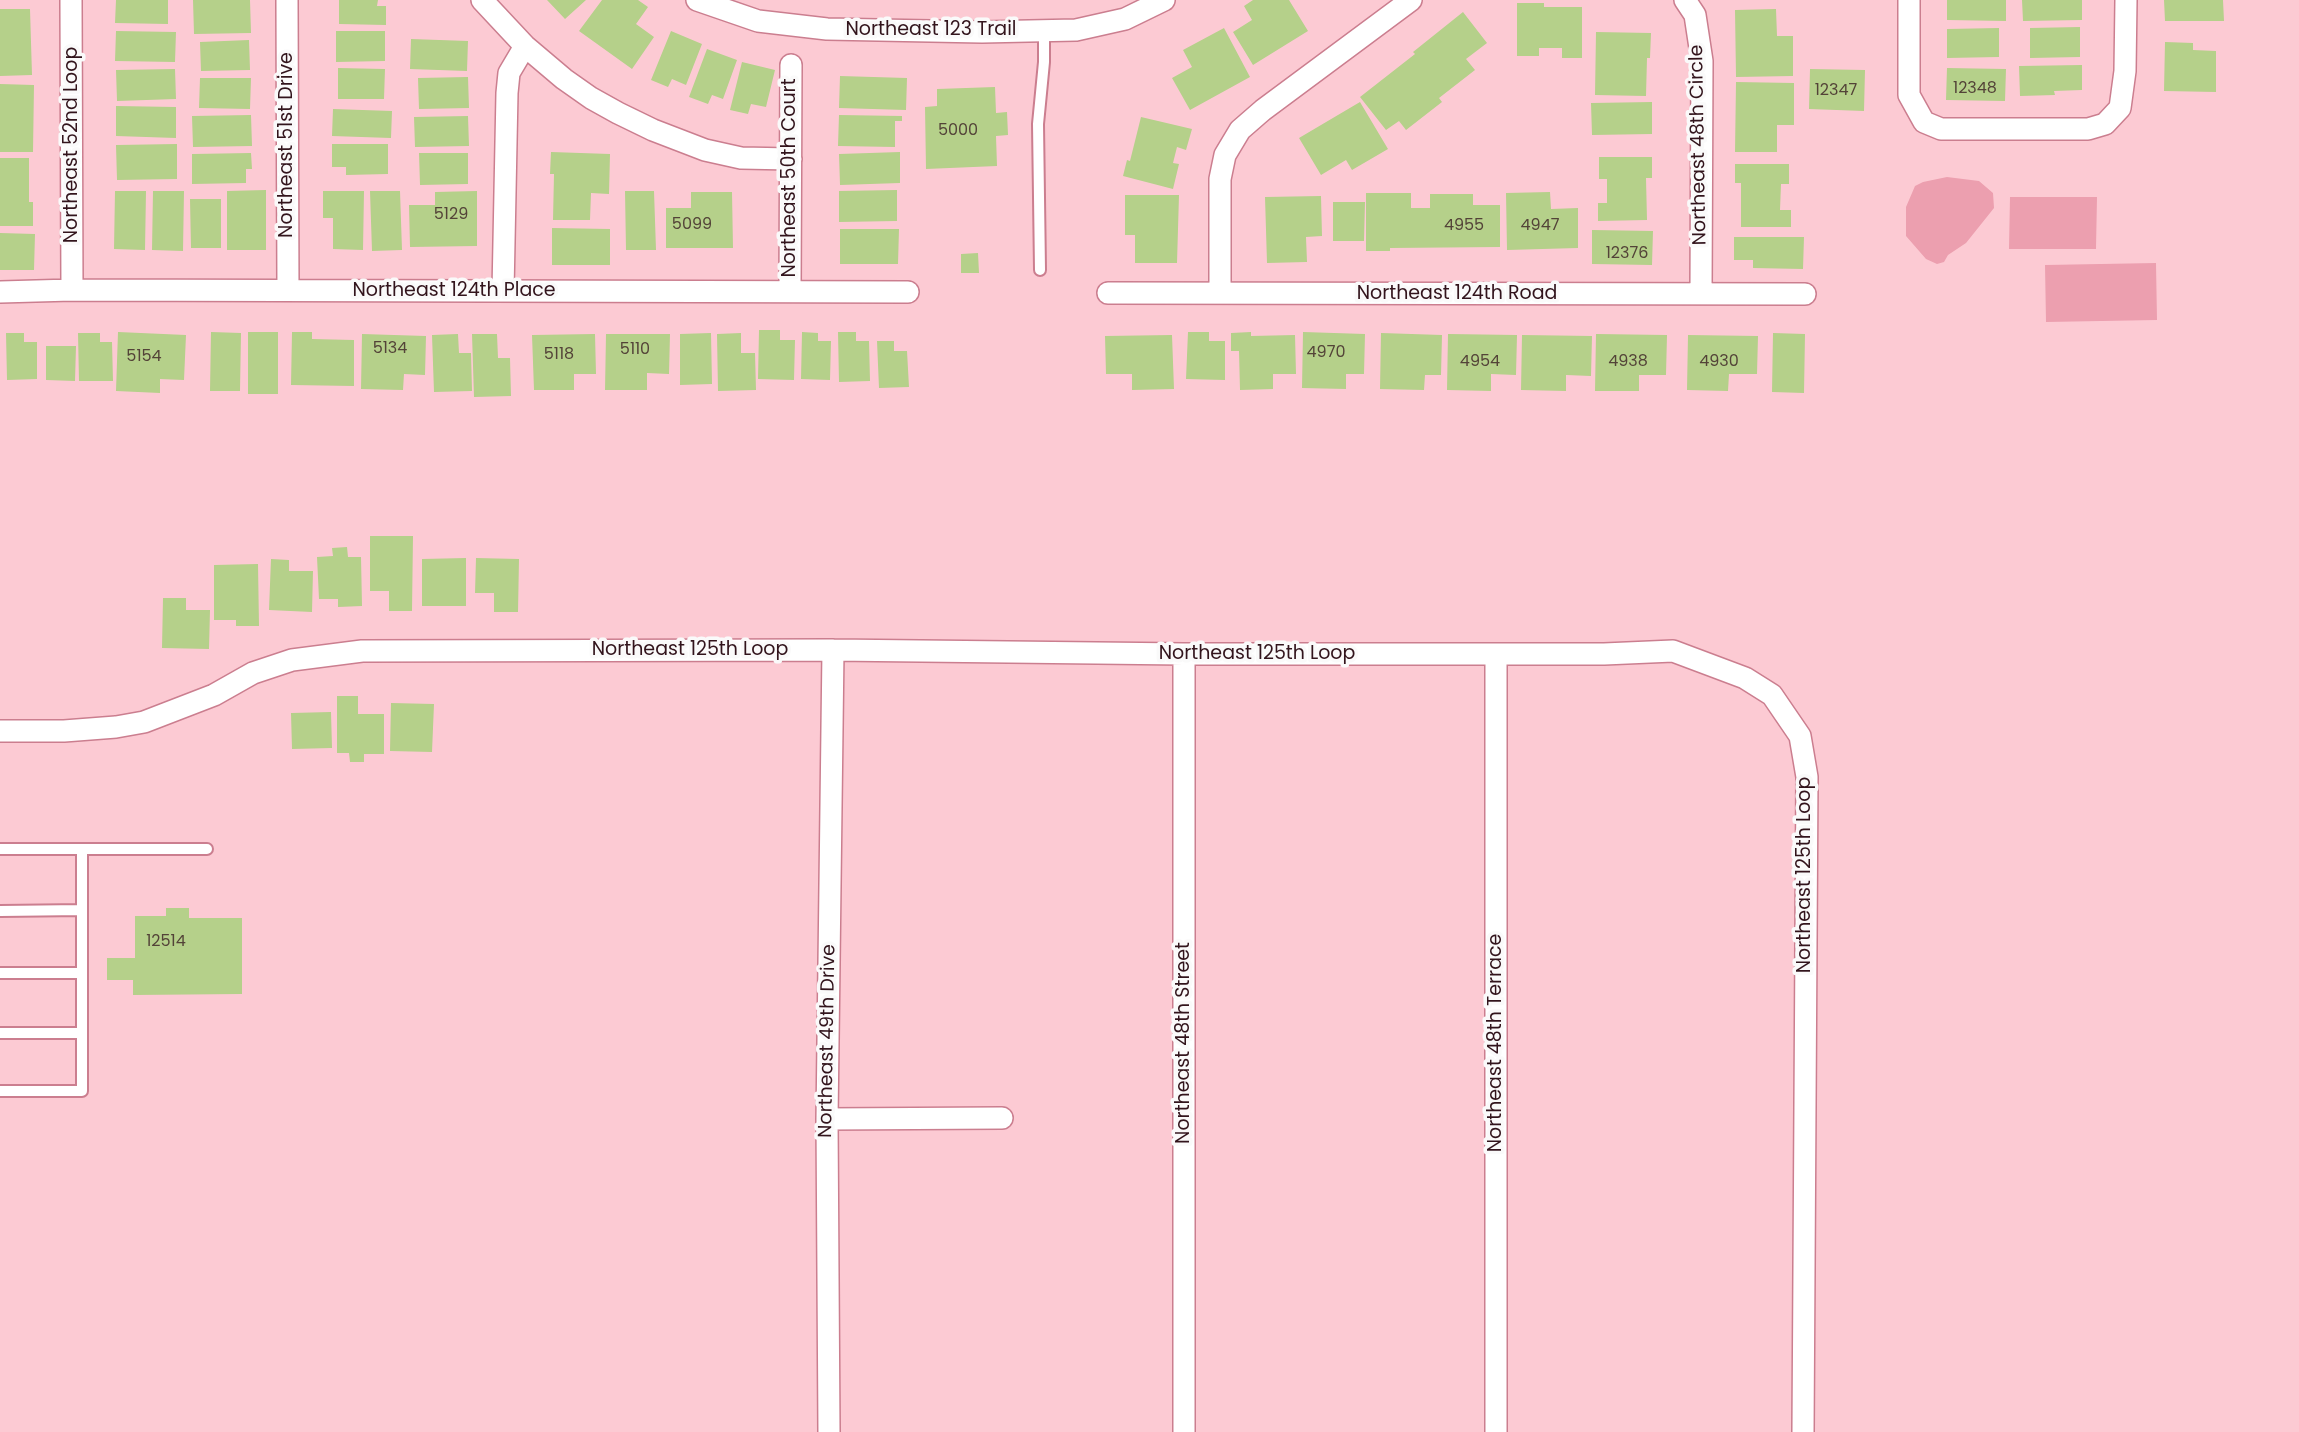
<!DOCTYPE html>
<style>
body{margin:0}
canvas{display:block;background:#fccad3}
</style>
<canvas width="2299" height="1432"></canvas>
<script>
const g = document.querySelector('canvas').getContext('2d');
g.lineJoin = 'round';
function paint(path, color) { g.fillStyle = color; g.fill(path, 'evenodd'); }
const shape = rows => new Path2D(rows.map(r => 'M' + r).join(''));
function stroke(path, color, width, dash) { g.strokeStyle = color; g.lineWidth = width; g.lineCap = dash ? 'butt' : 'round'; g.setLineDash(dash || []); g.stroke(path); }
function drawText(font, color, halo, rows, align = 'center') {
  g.font = font + ' Poppins,sans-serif'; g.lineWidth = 7; g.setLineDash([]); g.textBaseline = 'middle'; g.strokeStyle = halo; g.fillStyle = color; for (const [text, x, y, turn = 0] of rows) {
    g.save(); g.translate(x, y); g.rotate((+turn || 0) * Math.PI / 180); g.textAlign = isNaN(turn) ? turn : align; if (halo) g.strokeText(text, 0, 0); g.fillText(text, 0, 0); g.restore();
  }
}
const green = shape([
 [1947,177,1979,181,1993,193,1994,208,1966,243,1948,255,1944,262,1937,264,1926,259,1906,236,1906,207,1915,186,1923,182],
 [2010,197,2097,197,2096,249,2009,249],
 [2156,263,2157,320,2046,322,2045,265]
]);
const building = shape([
 [116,0,168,0,168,24,115,23],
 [193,0,250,0,251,33,194,34],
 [339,0,378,0,377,6,386,6,386,25,339,24],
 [547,0,586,0,565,19],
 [602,0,638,0,648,7,636,24,654,37,632,69,579,31],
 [1253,0,1289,0,1308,31,1253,65,1233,32,1252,20,1244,6],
 [1947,0,2006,0,2006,21,1947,20],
 [2022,0,2082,0,2082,20,2023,21],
 [2164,0,2223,0,2224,21,2165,21],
 [1517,3,1544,3,1544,7,1582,7,1582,58,1562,58,1562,48,1539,48,1539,56,1517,56],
 [0,9,30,9,32,75,0,76],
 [1776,9,1777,36,1793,36,1793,76,1736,77,1735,10],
 [1463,12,1487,43,1466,59,1475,70,1439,98,1442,102,1406,130,1399,121,1386,130,1360,97,1415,54,1413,52],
 [2080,27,2080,57,2030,58,2030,28],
 [1224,28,1250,77,1190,110,1172,78,1192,67,1183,50],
 [1999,28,1999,57,1947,58,1947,29],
 [116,31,176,32,175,62,115,61],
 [336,31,385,31,385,61,336,62],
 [671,31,702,44,686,85,672,79,668,87,651,80],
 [1596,32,1651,33,1650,58,1647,58,1646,96,1595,95],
 [411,39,468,41,467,71,410,69],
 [249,40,250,70,201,71,200,42],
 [2165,42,2193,43,2193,50,2216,51,2216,92,2164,91],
 [707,49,737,60,723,99,712,95,708,104,689,97],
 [742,62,775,70,766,107,751,104,748,114,730,110],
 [2082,65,2082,90,2054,91,2055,95,2020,96,2019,66],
 [338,68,385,69,384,99,338,99],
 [1947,68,2006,69,2005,101,1946,100],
 [175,69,176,99,117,101,116,70],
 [1810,69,1865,70,1864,111,1809,109],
 [840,76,907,78,906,110,839,108],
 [468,77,469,108,419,109,418,78],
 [200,78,251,78,250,109,199,108],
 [1736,82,1794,83,1794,125,1777,125,1777,152,1735,152],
 [0,84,34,85,33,152,0,152],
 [995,87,996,113,1007,112,1008,135,996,136,997,166,926,169,925,107,937,106,937,89],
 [1360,102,1388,149,1352,170,1346,160,1321,175,1299,138],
 [1652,102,1652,134,1592,135,1591,103],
 [116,106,176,107,176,138,116,136],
 [333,109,392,111,391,138,332,136],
 [251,115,252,146,193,147,192,116],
 [839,115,902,116,902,121,895,121,895,147,838,146],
 [468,116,469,146,415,147,414,117],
 [1141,117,1192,129,1186,150,1177,147,1173,163,1179,164,1173,189,1123,176,1127,160,1130,161],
 [177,144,177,179,117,180,116,145],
 [332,144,388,144,388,174,346,175,346,167,332,167],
 [551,152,610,154,609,194,591,193,590,220,553,220,554,174,550,174],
 [900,152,900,183,840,185,839,154],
 [251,153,252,169,246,169,246,183,192,184,192,154],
 [419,153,468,153,468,184,420,185],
 [1599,157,1652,157,1652,178,1646,178,1647,220,1598,221,1598,203,1607,203,1607,179,1599,179],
 [0,158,29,158,29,202,33,202,33,226,0,226],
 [1735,164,1789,164,1789,184,1781,184,1780,210,1791,210,1791,227,1741,227,1741,183,1735,183],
 [266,190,266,250,227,250,227,191],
 [897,190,897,221,839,222,839,191],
 [115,191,146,191,145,250,114,249],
 [153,191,184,191,183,251,152,250],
 [323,191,364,191,363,250,333,249,333,218,323,218],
 [370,191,400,191,402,250,372,251],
 [477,191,477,246,410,247,409,205,435,205,435,192],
 [625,191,654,191,656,250,626,250],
 [691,192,732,192,733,248,666,248,666,208,691,208],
 [1550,192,1551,209,1578,208,1578,248,1507,250,1506,193],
 [1366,193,1411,193,1411,208,1430,208,1430,194,1473,194,1473,205,1500,205,1500,247,1390,248,1390,251,1366,251],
 [1125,195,1179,195,1177,263,1135,263,1135,235,1125,235],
 [1321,196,1322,236,1306,237,1307,262,1267,263,1265,197],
 [190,199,221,199,221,248,191,248],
 [1333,202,1365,202,1364,241,1333,241],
 [552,228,610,229,610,265,552,265],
 [840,229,899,229,898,264,840,264],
 [1592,230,1653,231,1652,265,1592,264],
 [0,233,35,234,34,270,0,270],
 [1734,237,1804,237,1803,269,1753,268,1753,260,1734,260],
 [978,253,979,273,961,273,961,254],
 [759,330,780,330,780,340,795,340,794,380,758,379],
 [118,332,186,335,184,380,160,379,160,393,116,391],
 [211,332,241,333,240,391,210,391],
 [248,332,278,332,278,394,248,394],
 [292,332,312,332,312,339,354,340,354,386,291,385],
 [802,332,818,333,818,341,831,341,830,380,801,379],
 [838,332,856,332,856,341,869,341,870,381,839,382],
 [1188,332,1209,332,1209,341,1225,341,1225,380,1186,379],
 [1251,332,1251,336,1295,335,1296,374,1273,374,1273,389,1240,390,1239,351,1231,351,1231,333],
 [1303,332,1365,334,1364,374,1346,374,1346,389,1302,388],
 [6,333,24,333,24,342,37,342,37,379,7,380],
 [78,333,100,333,100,342,112,342,113,381,79,381],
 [711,333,712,384,680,385,680,334],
 [741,333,741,353,755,353,756,390,718,391,717,334],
 [1381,333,1442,335,1441,375,1425,375,1424,390,1380,389],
 [1773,333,1805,334,1804,393,1772,392],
 [362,334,426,336,425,375,404,374,403,390,361,389],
 [458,334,459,353,471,353,472,391,434,392,432,335],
 [472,334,497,334,498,358,510,358,511,396,474,397],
 [595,334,596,374,574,374,574,390,534,390,532,335],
 [606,334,670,334,669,374,647,373,647,390,605,390],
 [1448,334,1517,335,1516,375,1491,374,1491,391,1447,390],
 [1596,334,1667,335,1666,375,1639,375,1639,391,1595,391],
 [1172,335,1174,389,1132,390,1132,374,1106,374,1105,336],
 [1522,335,1592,336,1591,376,1566,375,1566,391,1521,390],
 [1688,335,1758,336,1757,374,1729,374,1728,391,1687,390],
 [877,341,894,341,894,351,907,351,909,387,879,388],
 [46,346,76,346,75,381,46,380],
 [370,536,413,536,412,611,389,611,389,591,370,591],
 [347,547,348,557,361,557,362,606,338,607,338,599,319,599,317,557,333,556,332,548],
 [466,558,466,606,422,606,422,559],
 [476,558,519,559,518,612,494,612,494,593,475,593],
 [271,559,289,560,289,571,313,571,312,612,269,610],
 [258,564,259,626,236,626,236,620,214,620,214,565],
 [163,598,186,598,186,610,210,610,209,649,162,648],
 [337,696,358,696,358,714,384,714,384,754,364,754,364,762,350,762,349,753,337,753],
 [391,703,434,704,432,752,390,751],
 [331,712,332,748,292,749,291,713],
 [166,908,189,908,189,918,242,918,242,994,133,995,133,980,107,980,107,958,135,958,135,916,166,916]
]);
const lane = shape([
 [1040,270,1038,124,1044,62,1044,30],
 [0,849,207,849],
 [0,911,82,910],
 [0,973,82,973],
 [0,1033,82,1033],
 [0,1091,82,1091,82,849]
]);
const street = shape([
 [71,0,72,290],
 [287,0,288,290],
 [482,0,525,46,564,79,591,98,618,113,653,130,705,150,741,158,791,159],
 [697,0,758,21,827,29,982,32,1076,30,1125,19,1164,0],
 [1685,0,1695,15,1702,61,1701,294],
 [1909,0,1909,95,1924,122,1941,129,2088,129,2105,124,2120,108,2125,71,2126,0],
 [503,291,507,93,509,73,525,46],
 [790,291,791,65],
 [0,292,72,290,908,292],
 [1108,293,1805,294],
 [1220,293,1220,179,1225,155,1240,130,1263,110,1411,0],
 [1184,654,1184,1432],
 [1496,654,1496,1432],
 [0,731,64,731,116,727,144,722,214,695,253,673,292,660,362,651,833,650,1184,654,1604,654,1673,651,1745,678,1772,695,1800,736,1807,777,1803,1432],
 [827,1119,1002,1118],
 [829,1432,827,1119,833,650]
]);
const numberNames = [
 ["12348",1975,89],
 ["12347",1836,91],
 ["5000",958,131],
 ["5129",451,215],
 ["5099",692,225],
 ["4955",1464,226],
 ["4947",1540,226],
 ["12376",1627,254],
 ["5134",390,349],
 ["5110",635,350],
 ["4970",1326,353],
 ["5118",559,355],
 ["5154",144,357],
 ["4954",1480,362],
 ["4938",1628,362],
 ["4930",1719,362],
 ["12514",166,942]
];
const streetNames = [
 ["Northeast 123 Trail",931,30],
 ["Northeast 52nd Loop",72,145,-90],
 ["Northeast 51st Drive",287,145,-90],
 ["Northeast 48th Circle",1699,145,-91],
 ["Northeast 50th Court",790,178,-90],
 ["Northeast 124th Place",454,291],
 ["Northeast 124th Road",1457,294],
 ["Northeast 125th Loop",690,650],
 ["Northeast 125th Loop",1257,654],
 ["Northeast 125th Loop",1805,875,-90],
 ["Northeast 49th Drive",828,1041,-89],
 ["Northeast 48th Street",1184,1043,-90],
 ["Northeast 48th Terrace",1496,1043,-90]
];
paint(green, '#ec9faf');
paint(building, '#b5d08a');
stroke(lane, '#cb7e8f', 14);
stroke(street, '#cb7e8f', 24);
stroke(lane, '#fff', 10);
stroke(street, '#fff', 21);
drawText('16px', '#534338', null, numberNames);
drawText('19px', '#32141c', '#fafafa', streetNames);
</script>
